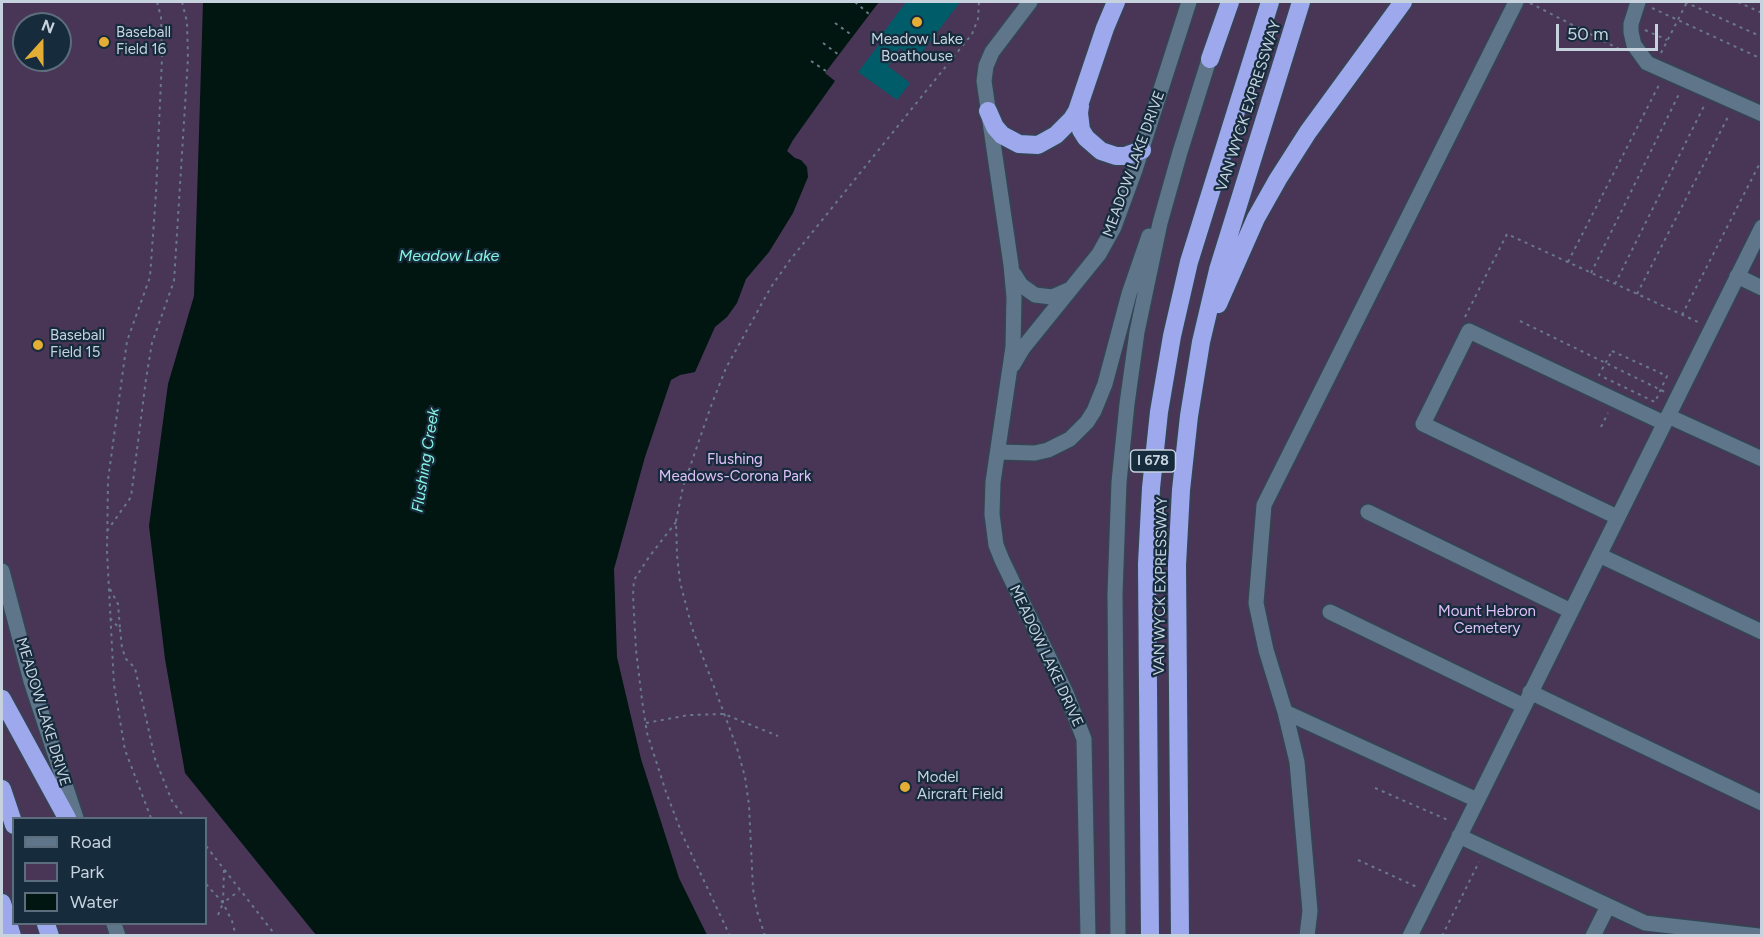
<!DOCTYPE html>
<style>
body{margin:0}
#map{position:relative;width:1763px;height:937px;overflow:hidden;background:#162b3c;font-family:Figtree,sans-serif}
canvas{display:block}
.frame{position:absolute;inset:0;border:3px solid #c6d3df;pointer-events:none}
.legend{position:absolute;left:12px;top:817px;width:195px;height:108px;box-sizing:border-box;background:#162b3c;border:2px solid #5c6e7d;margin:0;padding:8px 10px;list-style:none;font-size:18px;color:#c6d3df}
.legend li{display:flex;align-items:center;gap:12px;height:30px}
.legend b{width:30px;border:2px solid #5c6e7d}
.north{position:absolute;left:12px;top:12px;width:60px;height:60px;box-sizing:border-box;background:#162b3c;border:2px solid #5c6e7d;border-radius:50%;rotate:21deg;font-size:16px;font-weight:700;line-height:24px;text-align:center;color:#c6d3df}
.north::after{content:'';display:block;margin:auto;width:21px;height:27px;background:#e4ad35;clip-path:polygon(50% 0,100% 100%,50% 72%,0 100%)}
.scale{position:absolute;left:1556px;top:24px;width:102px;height:27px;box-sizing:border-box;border:3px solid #c6d3df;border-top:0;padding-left:8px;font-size:18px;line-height:21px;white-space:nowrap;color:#c6d3df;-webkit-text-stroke:4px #162b3c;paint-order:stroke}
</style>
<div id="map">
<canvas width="1763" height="937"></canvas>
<div class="frame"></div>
<ul class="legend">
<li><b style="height:8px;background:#5e758a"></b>Road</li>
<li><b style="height:16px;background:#493657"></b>Park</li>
<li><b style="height:16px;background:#011511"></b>Water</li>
</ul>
<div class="north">N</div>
<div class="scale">50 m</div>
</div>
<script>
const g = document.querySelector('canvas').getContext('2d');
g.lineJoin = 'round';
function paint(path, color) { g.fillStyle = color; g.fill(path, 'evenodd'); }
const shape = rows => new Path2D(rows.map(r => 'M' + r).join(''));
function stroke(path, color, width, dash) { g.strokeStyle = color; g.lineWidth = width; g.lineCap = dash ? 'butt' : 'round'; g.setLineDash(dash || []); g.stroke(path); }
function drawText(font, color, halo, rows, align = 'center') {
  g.font = font + ' Figtree,sans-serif'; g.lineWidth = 4.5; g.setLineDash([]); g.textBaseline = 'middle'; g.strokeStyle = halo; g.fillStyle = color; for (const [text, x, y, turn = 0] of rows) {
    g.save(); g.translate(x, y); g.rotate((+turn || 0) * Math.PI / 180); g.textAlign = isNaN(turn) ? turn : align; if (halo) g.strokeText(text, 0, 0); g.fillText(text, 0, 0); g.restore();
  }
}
const green = shape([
 [2,2,1761,2,1761,935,2,935],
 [24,24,60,24,60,60,24,60],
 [14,818,206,818,206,924,14,924]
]);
const water = shape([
 [203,2,879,2,825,73,835,81,793,140,787,151,795,158,801,160,807,167,808,177,793,213,769,252,746,279,737,303,727,317,715,327,695,372,680,375,671,380,645,457,614,569,617,657,641,759,679,878,707,935,316,935,185,773,165,659,149,526,168,384,194,296]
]);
const building = shape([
 [906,2,960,2,917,59,900,48,888,66,910,83,897,100,858,72,880,43,877,41]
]);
const path = shape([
 [855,2,869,14],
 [1685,2,1762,37],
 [1738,2,1762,13],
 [1530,3,1621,50],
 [1652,8,1762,59],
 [835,23,853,36],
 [1645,30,1667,40],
 [823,43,839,55],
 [1661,53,1687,2],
 [811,61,826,71],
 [1568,262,1660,83],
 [1591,273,1680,92],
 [1615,284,1705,104],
 [1637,294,1729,115],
 [1682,315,1762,159],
 [1465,317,1507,234,1698,322],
 [1520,321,1665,392],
 [1612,351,1667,376,1655,402,1599,375,1612,351],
 [1601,427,1608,413],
 [676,522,649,557,634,580,633,595,636,650,642,700,647,733,666,792,682,834,730,936],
 [107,531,131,497,146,379,152,343,174,281,188,58,187,22,182,2],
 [110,589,118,604,120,629],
 [110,618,120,629,122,648,126,659,135,668,155,759,172,801,185,818],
 [646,723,689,715,724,714,778,736],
 [1375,788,1450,821],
 [151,818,125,750,114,685,107,551,108,480,127,341,150,277,156,193,162,58,161,17,157,2],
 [206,846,276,936],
 [1358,860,1417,887],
 [224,870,223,903,239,891],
 [206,884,223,903,232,921,236,936],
 [218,915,223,903],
 [765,936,757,911,753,889,749,805,745,777,737,748,692,628,680,582,677,555,676,521,683,487,711,406,726,368,771,287,790,260,972,34,978,19,979,2],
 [1442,936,1479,862]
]);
const minor = shape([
 [1030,2,992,52,986,66,984,81,1011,265,1014,297,1013,347,993,482,992,514,996,545,1002,560,1066,693,1084,739,1088,936],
 [1638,2,1631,24,1631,32,1634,45,1647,63,1762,114],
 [1014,274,1021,285,1035,295,1052,297,1068,290],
 [1737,276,1762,288],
 [1013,365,1023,348,1099,254,1114,227,1135,170,1189,2],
 [1668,416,1762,459],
 [998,452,1035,453,1048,450,1070,439,1087,422,1094,411,1105,384,1129,294,1149,236],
 [1368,512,1571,611],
 [1617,517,1423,424,1469,331,1664,423],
 [1599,555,1762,632],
 [2,571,31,681,76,818],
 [1330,612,1524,706],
 [1530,692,1762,803],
 [1285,712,1477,800],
 [1459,836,1645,923,1759,936],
 [114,924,118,936],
 [1118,936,1115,594,1119,482,1127,404,1137,332,1160,223,1180,152,1212,50],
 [1307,936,1310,911,1297,762,1285,712,1266,650,1256,603,1264,505,1516,2],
 [1410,936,1762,227],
 [1593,936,1608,906]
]);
const highway = shape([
 [1210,59,1230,2],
 [1080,106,1079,113,1081,130,1086,138,1101,151,1116,156,1125,156,1142,150],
 [988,111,995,127,1002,135,1019,144,1038,145,1056,135,1072,119,1077,111,1105,28,1116,2],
 [1218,304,1256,218,1278,179,1308,132,1403,2],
 [2,699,67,818],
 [2,789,14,825],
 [2,903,12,936],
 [46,924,50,936],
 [1150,936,1147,564,1151,488,1159,412,1172,336,1189,262,1270,2],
 [1180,936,1177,565,1181,490,1189,416,1201,342,1218,270,1301,2]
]);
const markers = [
 [917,22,6,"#e4ad35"],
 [104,42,6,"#e4ad35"],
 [38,345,6,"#e4ad35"],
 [905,787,6,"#e4ad35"]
];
const shields = [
 [1153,461,45]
];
const shieldNames = [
 ["I 678",1153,461]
];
const poiNames = [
 ["Baseball",116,33],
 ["Field 16",116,50],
 ["Meadow Lake",917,40,"center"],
 ["Boathouse",917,57,"center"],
 ["Baseball",50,336],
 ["Field 15",50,353],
 ["Model",917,778],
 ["Aircraft Field",917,795]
];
const streetNames = [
 ["VAN WYCK EXPRESSWAY",1249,106,-72],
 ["MEADOW LAKE DRIVE",1134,164,-70],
 ["VAN WYCK EXPRESSWAY",1161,586,-89],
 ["MEADOW LAKE DRIVE",1046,656,65],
 ["MEADOW LAKE DRIVE",43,712,73]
];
const parkNames = [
 ["Flushing",735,460],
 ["Meadows-Corona Park",735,477],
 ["Mount Hebron",1487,612],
 ["Cemetery",1487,629]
];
const waterNames = [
 ["Meadow Lake",449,256],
 ["Flushing Creek",426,460,-81]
];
paint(green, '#493657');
paint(water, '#011511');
paint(building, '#005c69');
stroke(minor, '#344554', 18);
stroke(highway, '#344554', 21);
stroke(path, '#687988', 2, [3, 4.5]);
stroke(minor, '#5e758a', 15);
stroke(highway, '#9da8ed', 18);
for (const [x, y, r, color] of markers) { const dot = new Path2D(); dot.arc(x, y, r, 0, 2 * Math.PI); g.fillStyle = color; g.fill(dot); stroke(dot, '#162b3c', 2); }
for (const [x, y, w] of shields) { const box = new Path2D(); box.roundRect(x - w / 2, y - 11, w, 22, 4.5); g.fillStyle = '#162b3c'; g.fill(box); stroke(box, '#c6d3df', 1.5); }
drawText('bold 14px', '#c6d3df', null, shieldNames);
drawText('15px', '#c6d3df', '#162b3c', poiNames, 'left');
drawText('15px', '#c6d3df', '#162b3c', streetNames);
drawText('15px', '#e0c0f9', '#162b3c', parkNames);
drawText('italic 16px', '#87f4df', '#162b3c', waterNames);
</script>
